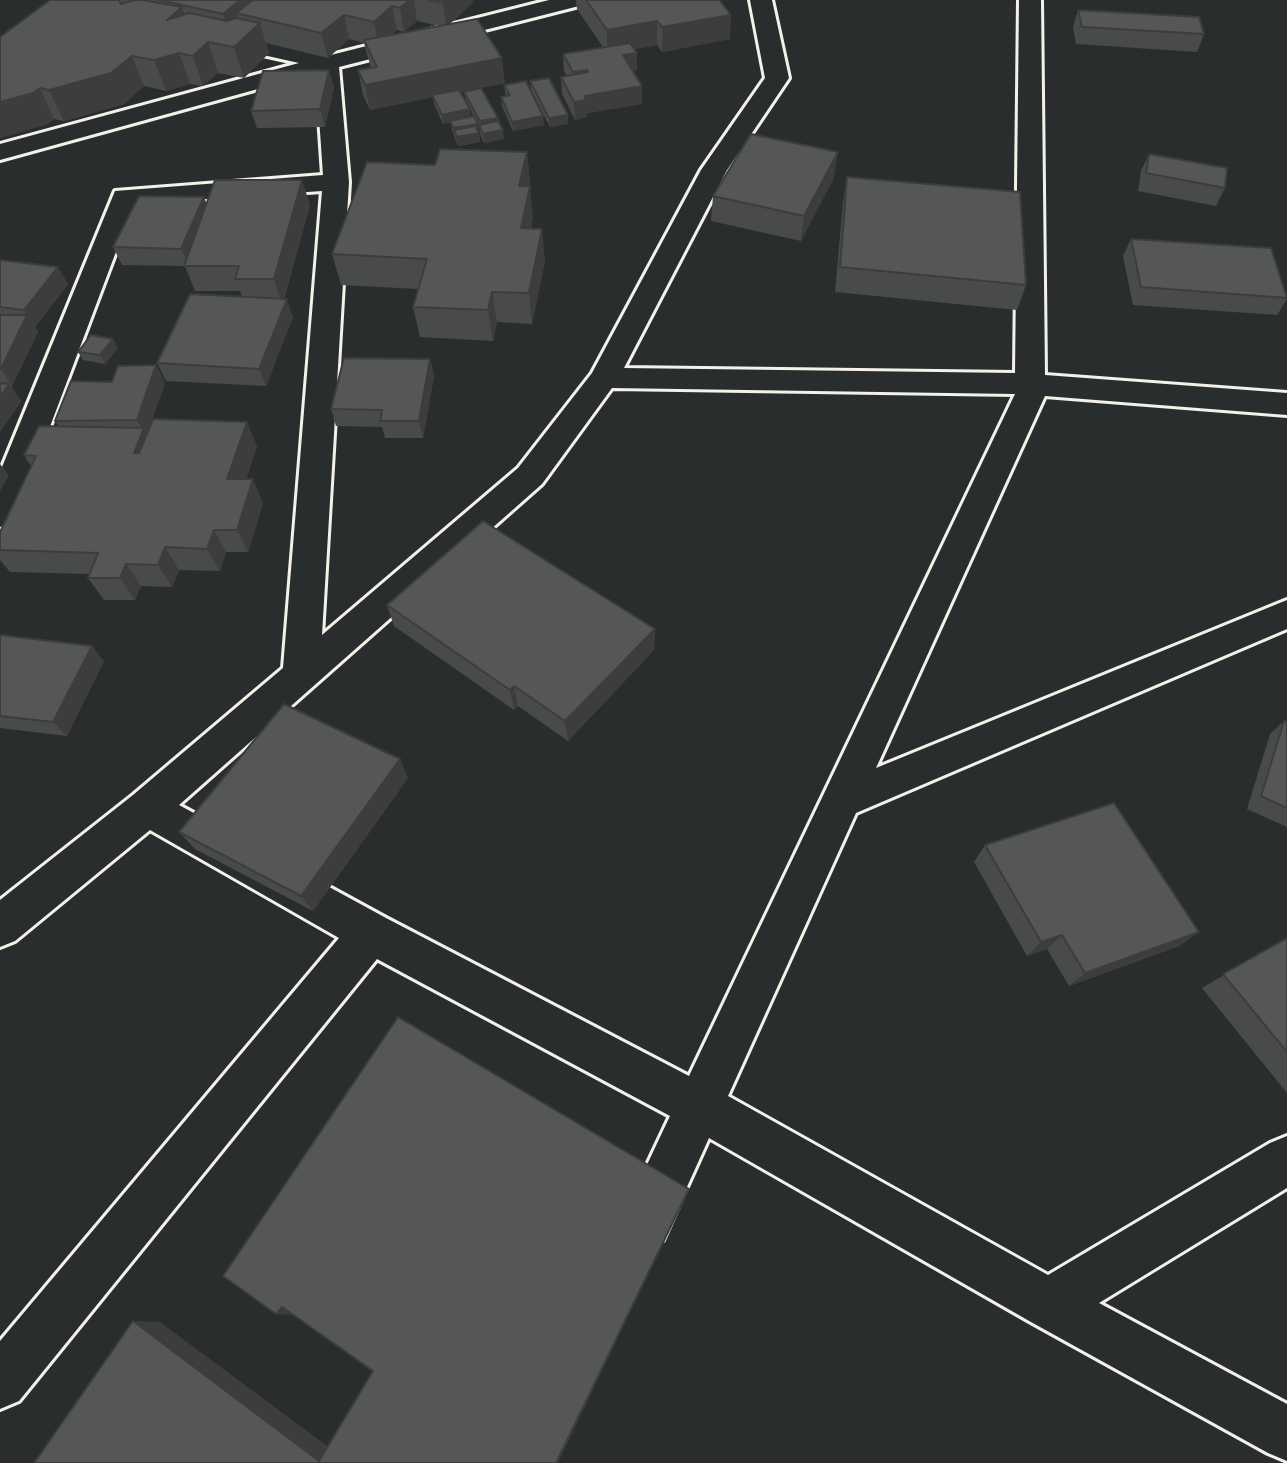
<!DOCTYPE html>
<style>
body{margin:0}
canvas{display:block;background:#2a2d2e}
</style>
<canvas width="1287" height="1463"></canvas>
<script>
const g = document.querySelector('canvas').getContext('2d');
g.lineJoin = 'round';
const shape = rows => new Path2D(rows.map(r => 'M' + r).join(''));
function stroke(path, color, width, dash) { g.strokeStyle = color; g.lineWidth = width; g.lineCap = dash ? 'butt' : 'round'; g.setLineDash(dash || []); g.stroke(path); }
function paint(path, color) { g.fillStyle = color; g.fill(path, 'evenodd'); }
const minor = shape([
 [549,0,586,0,583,5,339,67,349,182,322,635,518,468,592,373,701,170,765,78,750,0,772,0,789,78,727,170,624,368,1015,373,1019,0,1041,0,1045,375,1287,393,1287,415,1045,396,876,768,1287,600,1287,629,856,813,728,1096,1048,1275,1270,1143,1287,1136,1287,1188,1099,1303,1287,1404,1287,1461,1268,1453,1031,1322,709,1138,663,1240,645,1247,627,1240,620,1222,670,1116,377,959,19,1401,0,1409,0,1341,339,938,150,830,15,941,0,947,0,900,133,795,283,668,322,191,134,204,17,514,12,523,0,527,0,472,115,191,323,175,316,73,0,160,0,144,299,63,209,43,206,38,209,33,217,31,327,56,549,0],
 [612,388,1015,394,689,1076,386,918,179,805,542,484,612,388]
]);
const wall = shape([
 [50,0,473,0,473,2,450,24,505,83,460,92,471,117,474,116,466,101,464,92,498,118,504,139,484,143,480,134,479,125,477,121,478,124,480,142,458,146,452,130,451,122,443,124,434,104,433,97,370,110,363,95,358,70,371,68,364,43,349,39,328,58,266,43,269,53,244,78,218,73,203,86,190,84,166,91,144,86,124,104,64,121,54,119,48,124,0,138],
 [417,21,440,26,391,35,397,30,404,32],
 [576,0,719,0,730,39,662,52,657,45,634,49,637,70,633,71,642,104,587,113,587,117,575,120,562,94,561,77,567,76,564,71,563,54,603,47,577,9],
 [1078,10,1204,34,1197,52,1076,44,1073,27],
 [530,81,568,124,550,127,531,90],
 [504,85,544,125,513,131,502,106,501,97,506,96],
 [334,87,325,127,257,128,251,111],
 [527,152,530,183,529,186,533,217,531,229,545,261,532,324,497,322,493,341,420,337,413,307,418,289,341,285,332,254,435,165],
 [1149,154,1225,188,1216,206,1138,191,1141,171],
 [834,177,801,241,711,221,713,196],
 [847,177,1026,285,1017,310,835,292,843,202],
 [207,205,310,205,284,299,293,317,266,386,166,381,157,363,242,297,240,291,195,291,185,266,122,265,113,247],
 [1131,239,1287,295,1287,299,1277,315,1133,305,1123,256],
 [0,260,68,284,35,327,38,332,12,386,11,386,21,401,0,432],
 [118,348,105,364,83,360,78,352],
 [430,359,434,376,423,438,385,438,382,427,336,426,331,409],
 [165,383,150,425,257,446,246,479,263,503,248,552,226,552,220,571,179,570,172,587,141,586,135,600,104,600,88,578,90,574,10,572,0,560,0,532,31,466,24,455,59,426,55,421],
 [387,605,655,629,654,650,568,741,518,706,514,710,394,626],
 [0,635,104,661,67,736,0,728],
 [1284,721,1287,722,1287,827,1247,809,1270,734],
 [408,778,313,911,195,849,179,832],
 [985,845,1199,932,1179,946,1069,986,1047,949,1027,956,974,862],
 [1287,938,1287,1093,1202,988]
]);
const shadedWall = shape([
 [240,0,277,0,236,13,241,29,231,38,223,14],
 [409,0,414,0,417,21,404,32,400,8],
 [446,0,473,0,473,2,446,27,443,3],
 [392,6,397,30,379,46,374,22],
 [182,7,192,38,167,20],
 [344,15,349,39,328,58,321,33],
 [731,15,730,39,662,52,662,27],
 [657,21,657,45,607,54,607,30],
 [260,23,269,53,244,78,234,47],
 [208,42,218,73,203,86,193,56],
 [179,53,190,84,166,91,154,60],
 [637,53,637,70,623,72,623,55],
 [132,56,144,86,124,104,64,121,49,90],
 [502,58,505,83,434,97,432,95,433,97,370,110,365,85],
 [329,70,334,87,325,127,320,109],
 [587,70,588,87,574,90,573,72],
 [642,86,642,104,587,113,587,117,575,120,574,102,585,96],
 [40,88,54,119,48,124,0,138,0,102],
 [470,109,471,118,443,124,442,115],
 [568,115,568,124,550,127,549,118],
 [543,116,544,125,513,131,512,122],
 [498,118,499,127,481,130,480,121],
 [478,124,480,142,458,146,454,128],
 [503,130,504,139,484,143,483,134],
 [527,152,530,183,523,217,519,186],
 [838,152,834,177,801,241,804,216],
 [302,180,310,205,282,304,274,279],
 [530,186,533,217,525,259,521,228],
 [204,197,211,215,189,266,181,249],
 [542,229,545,261,532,324,529,293],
 [58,267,68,284,35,327,38,332,12,386,1,369,27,315,24,310],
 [492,292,497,322,493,341,488,310],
 [287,299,293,317,266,386,259,369],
 [113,339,118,348,105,364,100,355],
 [430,359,434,376,423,438,419,421],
 [156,365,165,383,147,434,157,452,134,453,143,431,137,420],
 [9,384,21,401,0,432,0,397],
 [247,422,257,446,239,502,227,479],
 [0,464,9,475,0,491],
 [253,479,263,503,248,552,237,530],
 [214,530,226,552,220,571,207,549],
 [165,547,179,570,172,587,158,565],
 [126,564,141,586,135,600,120,578],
 [655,629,654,650,568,741,565,721],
 [92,646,104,661,67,736,53,722],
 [514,686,518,706,514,710,510,690],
 [400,759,408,778,313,911,301,896],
 [1199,932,1179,946,1069,986,1085,973],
 [1062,935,1047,949,1027,956,1041,942],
 [689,1189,686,1196,558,1463,556,1463],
 [282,1307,295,1315,276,1314],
 [133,1321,160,1322,338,1454,319,1461]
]);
const building = shape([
 [50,0,119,0,121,4,134,0,142,0,182,7,167,20,189,13,227,21,236,18,260,23,234,47,208,42,193,56,179,53,154,60,132,56,111,73,49,90,40,88,33,93,0,102,0,37,50,0],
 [159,0,240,0,223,14,159,0],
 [253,0,409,0,400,8,392,6,374,22,344,15,321,33,236,13,253,0],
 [429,0,446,0,443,3,429,0],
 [586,0,719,0,731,15,662,27,657,21,607,30,586,0],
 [1078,10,1199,17,1204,34,1082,27,1078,10],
 [477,19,502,58,365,85,358,70,377,67,364,40,477,19],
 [630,43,637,53,623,55,642,86,585,96,586,100,574,102,561,77,588,72,587,70,573,72,563,54,630,43],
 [329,70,320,109,251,111,263,71,329,70],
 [549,78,568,115,549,118,530,81,549,78],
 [526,81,543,116,512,122,501,97,510,95,504,85,526,81],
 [481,88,498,118,480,121,464,92,481,88],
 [459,90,470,109,442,115,432,95,459,90],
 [474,116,478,124,454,128,450,121,474,116],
 [498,121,503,130,483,134,479,125,498,121],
 [475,126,479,133,457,137,454,130,475,126],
 [751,134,838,152,804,216,713,196,751,134],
 [440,149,527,152,519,186,530,186,521,228,542,229,529,293,492,292,488,310,413,307,427,259,332,254,367,162,435,165,440,149],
 [1149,154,1227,168,1225,188,1146,173,1149,154],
 [847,177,1020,192,1026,285,840,267,847,177],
 [215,180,302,180,274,279,235,279,239,266,184,266,215,180],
 [139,196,204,197,181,249,113,247,139,196],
 [1131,239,1271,248,1287,298,1141,287,1131,239],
 [0,260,58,267,24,310,0,307,0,260],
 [190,294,287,299,259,369,157,363,190,294],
 [0,315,27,315,1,369,0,369,0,315],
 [91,335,113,339,100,355,78,352,91,335],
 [344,358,430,359,419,421,380,421,382,410,331,409,344,358],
 [156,365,137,420,55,421,71,381,112,382,118,366,156,365],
 [0,383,9,384,0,397,0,383],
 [153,419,247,422,227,479,253,479,237,530,214,530,207,549,165,547,158,565,126,564,120,578,88,578,98,553,0,550,0,532,36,456,24,455,39,426,144,428,134,453,139,453,153,419],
 [483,521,655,629,565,721,514,686,510,690,387,605,483,521],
 [0,635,92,646,53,722,0,716,0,635],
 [284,704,400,759,301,896,179,832,284,704],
 [1284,721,1287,722,1287,808,1261,796,1284,721],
 [1114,803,1199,932,1085,973,1062,935,1041,942,985,845,1114,803],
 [1287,938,1287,1052,1223,974,1287,938],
 [398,1017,689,1189,556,1463,34,1463,133,1321,319,1461,373,1371,282,1307,276,1314,223,1276,398,1017]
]);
stroke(minor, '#f4f1e8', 6);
paint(minor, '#2a2d2e');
paint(wall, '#494b4a');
paint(shadedWall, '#3c3d3c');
paint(building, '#555756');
stroke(building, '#3c3d3c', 2);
</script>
